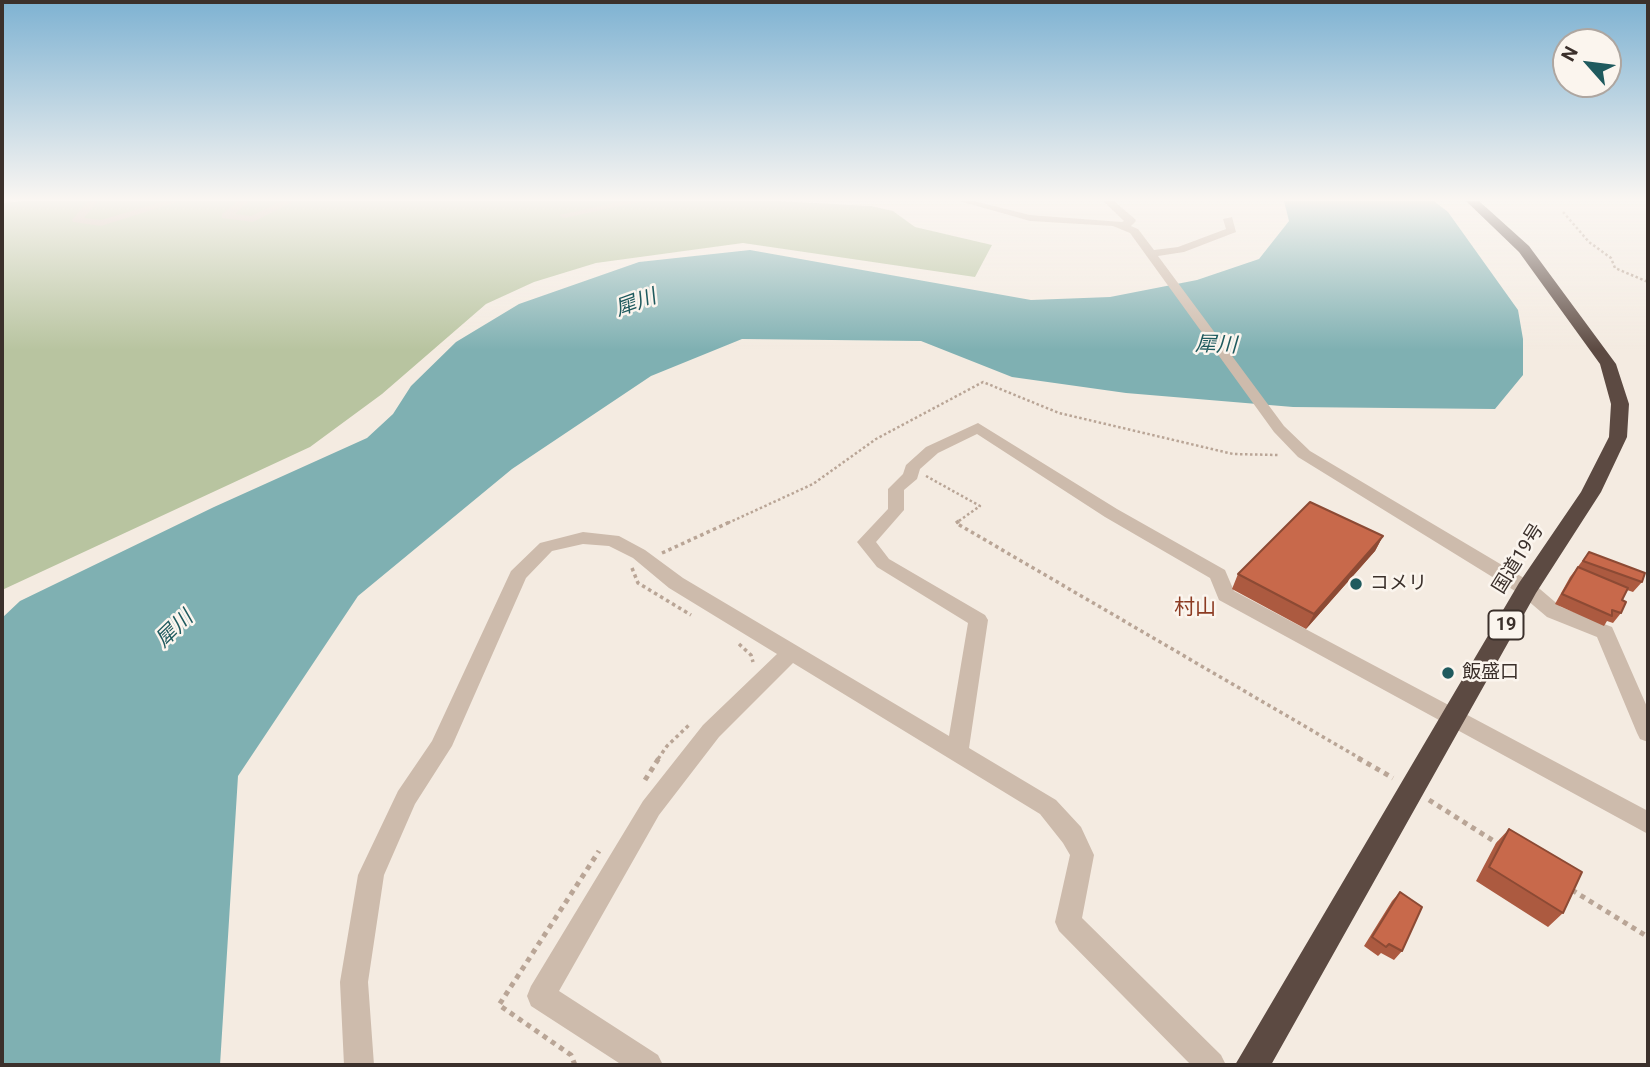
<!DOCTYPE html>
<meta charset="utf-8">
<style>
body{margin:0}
#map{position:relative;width:1650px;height:1067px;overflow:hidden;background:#f4ebe1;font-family:Roboto,sans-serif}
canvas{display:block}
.frame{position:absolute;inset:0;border:4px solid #3b302b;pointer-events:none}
.north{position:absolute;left:1552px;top:28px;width:70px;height:70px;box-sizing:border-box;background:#fbf5ee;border:2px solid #aea6a0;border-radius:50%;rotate:298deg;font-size:19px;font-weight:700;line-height:28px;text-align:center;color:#3b302b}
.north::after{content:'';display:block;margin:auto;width:24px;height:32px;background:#1f5a5e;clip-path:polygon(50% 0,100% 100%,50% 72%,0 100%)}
</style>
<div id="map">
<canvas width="1650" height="1067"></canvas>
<div class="frame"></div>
<div class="north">N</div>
</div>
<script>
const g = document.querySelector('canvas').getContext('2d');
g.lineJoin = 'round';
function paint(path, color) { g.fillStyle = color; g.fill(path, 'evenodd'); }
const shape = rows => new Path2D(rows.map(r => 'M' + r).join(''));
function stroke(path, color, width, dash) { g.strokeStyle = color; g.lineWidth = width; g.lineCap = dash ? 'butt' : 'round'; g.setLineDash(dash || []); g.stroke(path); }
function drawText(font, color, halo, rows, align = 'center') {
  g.font = font + ' Roboto,"Noto Sans JP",sans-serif'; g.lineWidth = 5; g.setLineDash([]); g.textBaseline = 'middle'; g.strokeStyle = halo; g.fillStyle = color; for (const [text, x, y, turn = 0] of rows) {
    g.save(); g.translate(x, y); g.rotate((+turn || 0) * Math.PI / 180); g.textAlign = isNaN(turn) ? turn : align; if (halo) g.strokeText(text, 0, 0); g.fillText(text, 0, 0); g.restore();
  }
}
const green = shape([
 [22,201,778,201,871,206,893,211,915,227,992,245,975,277,743,243,596,263,534,282,486,304,382,394,310,447,2,590,2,203]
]);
const water = shape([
 [1284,201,1434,201,1448,212,1518,310,1523,339,1523,375,1495,409,1293,407,1126,393,1012,377,921,341,742,339,651,376,512,469,358,596,238,776,220,1065,2,1065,2,618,20,601,214,507,367,438,393,414,411,386,456,342,519,304,639,262,750,250,1031,300,1110,297,1197,280,1259,259,1289,221]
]);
const pathFar2 = shape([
 [1563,212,1589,242,1611,258,1615,268,1648,282],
 [926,476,980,506,956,523],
 [728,523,813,484,876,439,983,382,1059,413,1233,454,1278,455]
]);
const pathFar1 = shape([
 [959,521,956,523,1361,759],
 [662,553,732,521],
 [632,568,638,583,691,615],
 [739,644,751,655,753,662],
 [658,759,667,746,690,724]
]);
const path = shape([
 [1358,758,1393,778],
 [645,780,659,758],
 [1429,800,1500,845],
 [1572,890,1648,937],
 [575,1065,571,1055,499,1005,599,851]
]);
const minor = shape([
 [88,201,98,201,84,218,101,220,165,201,180,201,101,226,73,222,72,220,88,201],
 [238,201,249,201,235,214,251,216,282,201,294,201,253,222,222,218,222,214,238,201],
 [624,201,643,201,564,218,559,215,624,201],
 [959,201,974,201,1030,215,1122,222,1124,221,1103,201,1114,201,1135,219,1136,221,1131,226,1138,229,1154,250,1178,247,1226,229,1223,219,1232,217,1236,232,1184,252,1158,256,1284,426,1310,451,1534,584,1561,607,1612,627,1648,709,1648,742,1640,739,1637,733,1597,637,1547,617,1520,594,1298,457,1274,432,1130,233,1113,226,1030,221,959,201],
 [978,423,1117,509,1225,570,1234,591,1648,811,1648,834,1219,600,1210,578,1105,517,977,434,938,453,920,469,917,479,904,490,904,510,876,542,889,559,985,615,988,620,969,748,1056,800,1081,827,1094,855,1082,918,1221,1055,1226,1065,1191,1065,1059,931,1055,922,1070,855,1063,843,1040,814,793,663,719,737,659,815,559,991,658,1055,663,1065,622,1065,531,1006,527,996,531,986,643,801,703,725,777,654,669,588,633,558,609,546,583,544,552,551,526,578,452,746,415,804,384,875,368,982,374,1065,344,1065,340,982,358,875,398,791,432,741,511,571,540,543,583,532,619,536,645,550,683,578,949,736,968,623,877,567,857,542,888,509,888,489,903,474,906,465,926,447,978,423]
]);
const highway = shape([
 [1466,201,1479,201,1529,246,1616,364,1629,404,1627,437,1601,492,1536,593,1271,1065,1235,1065,1519,583,1581,492,1609,437,1611,404,1600,364,1519,252,1466,201]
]);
const wall = shape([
 [1383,536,1375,551,1306,629,1232,589,1238,574],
 [1589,552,1642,582,1633,592,1627,590,1622,600,1621,613,1613,623,1607,621,1604,626,1555,604,1570,577],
 [1509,829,1563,913,1548,927,1476,881,1496,843],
 [1400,892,1402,951,1394,960,1381,953,1378,956,1364,946,1392,901]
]);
const shadedWall = shape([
 [1383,536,1375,551,1306,629,1314,614]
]);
const building = shape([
 [1310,502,1383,536,1314,614,1238,574,1310,502],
 [1589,552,1645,573,1642,582,1583,561,1589,552],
 [1578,567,1628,588,1622,600,1626,602,1621,613,1612,610,1612,616,1562,594,1578,567],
 [1509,829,1582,872,1563,913,1489,867,1509,829],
 [1400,892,1422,907,1402,951,1389,944,1386,947,1372,937,1400,892]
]);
const markers = [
 [1356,584,7,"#1f5a5e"],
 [1448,673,7,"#1f5a5e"]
];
const shields = [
 [1506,625,35]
];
const shieldNames = [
 ["19",1506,625]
];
const streetNames = [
 ["国道19号",1519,559,-58]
];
const poiNames = [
 ["コメリ",1370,584],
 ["飯盛口",1462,673]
];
const waterNames = [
 ["犀川",636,304,-20],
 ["犀川",1216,346,2],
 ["犀川",175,630,-44]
];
const neighbourhoodNames = [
 ["村山",1195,609]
];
paint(green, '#b8c4a0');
paint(water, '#7fb0b2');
stroke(pathFar2, '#b9a596', 2.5, [2.5, 2.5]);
stroke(pathFar1, '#b9a596', 3.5, [3.5, 3.5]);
stroke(path, '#b9a596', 5, [5, 5]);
paint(minor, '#cdbbac');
paint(highway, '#5c4a42');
paint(wall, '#ac5a40');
paint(shadedWall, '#8c4a34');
paint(building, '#c8694b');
stroke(building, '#8c4a34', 2);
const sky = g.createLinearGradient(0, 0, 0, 350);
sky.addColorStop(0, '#7eb2d2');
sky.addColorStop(0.57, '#faf6f2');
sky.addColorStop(1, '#faf6f200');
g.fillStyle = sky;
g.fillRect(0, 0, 1650, 350);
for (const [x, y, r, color] of markers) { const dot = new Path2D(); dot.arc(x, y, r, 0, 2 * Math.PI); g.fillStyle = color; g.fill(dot); stroke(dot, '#fbf5ee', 2.5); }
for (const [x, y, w] of shields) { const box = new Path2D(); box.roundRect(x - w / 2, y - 14.5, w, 29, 5); g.fillStyle = '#fbf5ee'; g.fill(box); stroke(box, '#3b302b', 2); }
drawText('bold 18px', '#3b302b', null, shieldNames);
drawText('19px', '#3b302b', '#fbf5ee', streetNames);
drawText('19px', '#3b302b', '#fbf5ee', poiNames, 'left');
drawText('italic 21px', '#1f5a5e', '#fbf5ee', waterNames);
drawText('21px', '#8c3b22', '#fbf5ee', neighbourhoodNames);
</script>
